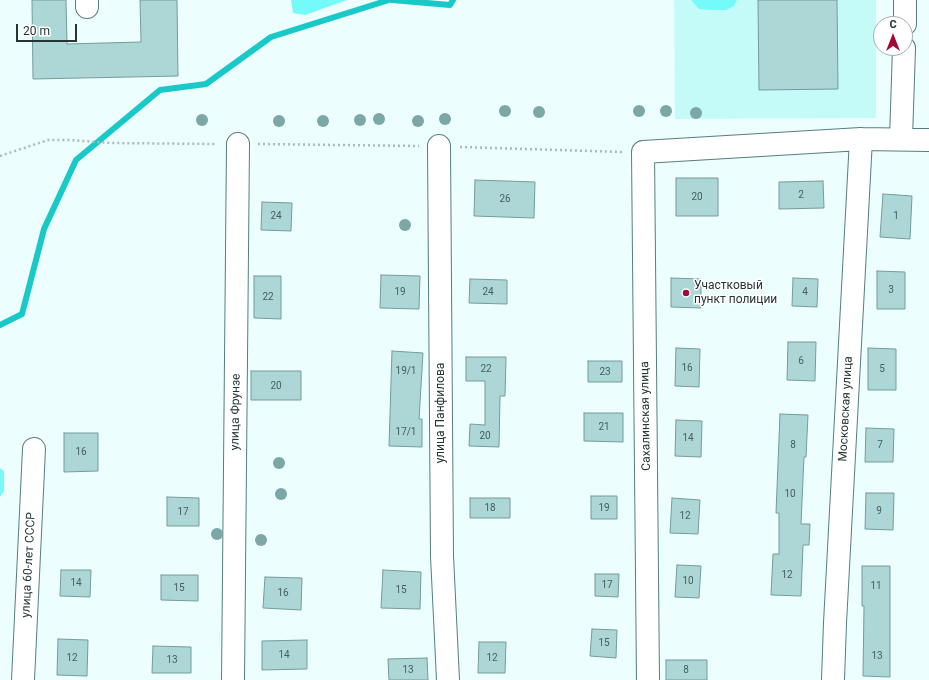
<!DOCTYPE html>
<meta charset="utf-8">
<style>
body{margin:0}
#map{position:relative;width:929px;height:680px;overflow:hidden;background:#edfefe;font-family:Roboto,sans-serif}
canvas{display:block}
.north{position:absolute;left:873px;top:16px;width:40px;height:40px;box-sizing:border-box;background:#fff;border:1px solid #a7aeae;border-radius:50%;rotate:0deg;font-size:11px;font-weight:700;line-height:16px;text-align:center;color:#243534}
.north::after{content:'';display:block;margin:auto;width:14px;height:18px;background:#a40838;clip-path:polygon(50% 0,100% 100%,50% 72%,0 100%)}
.scale{position:absolute;left:16px;top:24px;width:61px;height:18px;box-sizing:border-box;border:2px solid #243534;border-top:0;padding-left:5px;font-size:12px;line-height:14px;white-space:nowrap;color:#243534;-webkit-text-stroke:3px #fff;paint-order:stroke}
</style>
<div id="map">
<canvas width="929" height="680"></canvas>
<div class="north">С</div>
<div class="scale">20 m</div>
</div>
<script>
const g = document.querySelector('canvas').getContext('2d');
g.lineJoin = 'round';
function paint(path, color) { g.fillStyle = color; g.fill(path, 'evenodd'); }
const shape = rows => new Path2D(rows.map(r => 'M' + r).join(''));
function stroke(path, color, width, dash) { g.strokeStyle = color; g.lineWidth = width; g.lineCap = dash ? 'butt' : 'round'; g.setLineDash(dash || []); g.stroke(path); }
function drawText(font, color, halo, rows, align = 'center') {
  g.font = font + ' Roboto,sans-serif'; g.lineWidth = 3; g.setLineDash([]); g.textBaseline = 'middle'; g.strokeStyle = halo; g.fillStyle = color; for (const [text, x, y, turn = 0] of rows) {
    g.save(); g.translate(x, y); g.rotate((+turn || 0) * Math.PI / 180); g.textAlign = isNaN(turn) ? turn : align; if (halo) g.strokeText(text, 0, 0); g.fillText(text, 0, 0); g.restore();
  }
}
const built = shape([
 [674,0,876,0,876,118,675,119]
]);
const green = shape([
 [291,0,347,0,305,15,293,13],
 [691,0,737,0,734,6,726,10,710,10,699,9],
 [0,468,4,471,4,491,0,497]
]);
const stream = shape([
 [392,0,450,5,453,0],
 [0,325,22,314,44,229,76,160,160,90,206,84,271,37,389,0]
]);
const building = shape([
 [32,0,66,0,67,44,141,42,140,0,177,0,178,76,33,79,32,0],
 [758,0,837,0,838,89,759,90,758,0],
 [676,178,718,178,718,216,676,216,676,178],
 [475,180,535,182,534,218,474,216,475,180],
 [823,181,824,208,779,209,779,182,823,181],
 [883,194,912,196,910,239,880,237,883,194],
 [262,202,292,203,291,231,261,230,262,202],
 [877,271,905,272,905,309,877,309,877,271],
 [381,275,420,276,419,309,380,308,381,275],
 [254,276,281,276,281,319,254,318,254,276],
 [671,278,701,279,701,308,671,307,671,278],
 [793,278,818,279,817,307,792,306,793,278],
 [470,279,507,280,507,304,469,303,470,279],
 [788,342,816,342,815,381,787,380,788,342],
 [676,348,700,349,699,387,675,386,676,348],
 [868,348,896,349,896,390,868,390,868,348],
 [392,351,423,353,419,419,422,419,422,447,389,446,392,351],
 [466,357,506,357,505,396,500,396,499,447,469,446,470,424,485,425,485,381,466,381,466,357],
 [588,361,622,361,622,382,588,382,588,361],
 [251,371,301,371,301,400,251,400,251,371],
 [584,413,623,413,623,442,584,441,584,413],
 [780,414,808,415,806,457,804,457,801,524,810,524,809,545,803,545,801,596,771,595,773,554,779,554,779,513,776,513,780,414],
 [676,420,702,421,701,457,675,456,676,420],
 [866,428,894,429,893,462,865,462,866,428],
 [64,433,98,433,98,471,64,472,64,433],
 [866,493,894,493,893,530,865,529,866,493],
 [591,496,617,496,617,519,591,519,591,496],
 [167,497,199,498,199,526,167,526,167,497],
 [470,498,510,498,510,518,470,518,470,498],
 [672,498,700,500,698,534,670,533,672,498],
 [677,565,701,566,699,598,675,597,677,565],
 [862,566,890,566,890,677,863,676,864,606,862,606,862,566],
 [61,570,91,570,90,597,60,596,61,570],
 [383,570,421,572,420,609,381,608,383,570],
 [595,574,619,574,618,597,595,596,595,574],
 [161,575,198,575,198,601,161,600,161,575],
 [265,577,302,578,301,610,263,608,265,577],
 [592,629,617,630,616,658,590,656,592,629],
 [58,639,88,640,87,676,57,675,58,639],
 [307,640,307,669,262,670,262,641,307,640],
 [479,642,506,642,505,673,478,673,479,642],
 [153,646,191,647,191,673,152,673,153,646],
 [427,658,428,680,389,680,388,659,427,658],
 [666,660,707,660,707,680,666,680,666,660]
]);
const path = shape([
 [258,144,419,146],
 [460,147,623,152],
 [0,156,48,140,70,140,111,143,217,144]
]);
const minor = shape([
 [87,0,87,7],
 [905,24,905,0],
 [901,139,904,48],
 [439,146,442,556,448,680],
 [23,680,34,449],
 [233,680,238,144],
 [648,680,643,152,861,139,929,140],
 [833,680,835,623,861,139]
]);
const trees = [
 [505,111],
 [639,111],
 [666,111],
 [539,112],
 [696,113],
 [379,119],
 [445,119],
 [202,120],
 [360,120],
 [279,121],
 [323,121],
 [418,121],
 [405,225],
 [279,463],
 [281,494],
 [217,534],
 [261,540]
];
const markers = [
 [686,293,4,"#a40838"]
];
const numberNames = [
 ["2",801,195],
 ["20",697,197],
 ["26",505,199],
 ["24",276,216],
 ["1",896,216],
 ["3",891,290],
 ["19",400,292],
 ["24",488,292],
 ["4",805,292],
 ["22",268,297],
 ["6",801,361],
 ["16",687,368],
 ["22",486,369],
 ["5",882,369],
 ["19/1",406,371],
 ["23",605,372],
 ["20",276,386],
 ["21",604,427],
 ["17/1",406,432],
 ["20",485,436],
 ["14",688,438],
 ["8",793,445],
 ["7",880,445],
 ["16",81,452],
 ["10",790,494],
 ["18",490,508],
 ["19",604,508],
 ["9",879,511],
 ["17",183,512],
 ["12",685,516],
 ["12",787,575],
 ["10",688,581],
 ["14",76,583],
 ["17",607,585],
 ["11",876,586],
 ["15",179,588],
 ["15",401,590],
 ["16",283,593],
 ["15",604,643],
 ["14",284,655],
 ["13",877,656],
 ["12",72,658],
 ["12",492,658],
 ["13",172,660],
 ["13",408,670],
 ["8",686,670]
];
const poiNames = [
 ["Участковый",694,286],
 ["пункт полиции",694,300]
];
const streetNames = [
 ["Московская улица",846,409,-87],
 ["улица Фрунзе",236,412,-89],
 ["улица Панфилова",441,413,-90],
 ["Сахалинская улица",646,416,-91],
 ["улица 60-лет СССР",29,565,-87]
];
paint(built, '#c4fbf9');
paint(green, '#74fbf9');
stroke(stream, '#19c9c8', 6);
paint(building, '#acd7d6');
stroke(building, '#739c9b', 1);
stroke(minor, '#567e7d', 24);
stroke(path, '#abb', 2.5, [2, 3]);
stroke(minor, '#fff', 22);
g.fillStyle = '#7da7a6';
for (const [x, y] of trees) { g.beginPath(); g.arc(x, y, 6, 0, 2 * Math.PI); g.fill(); }
for (const [x, y, r, color] of markers) { const dot = new Path2D(); dot.arc(x, y, r, 0, 2 * Math.PI); g.fillStyle = color; g.fill(dot); stroke(dot, '#fff', 1.5); }
drawText('10px', '#465e5c', null, numberNames);
drawText('12px', '#243534', '#fff', poiNames, 'left');
drawText('12px', '#243534', '#fff', streetNames);
</script>
